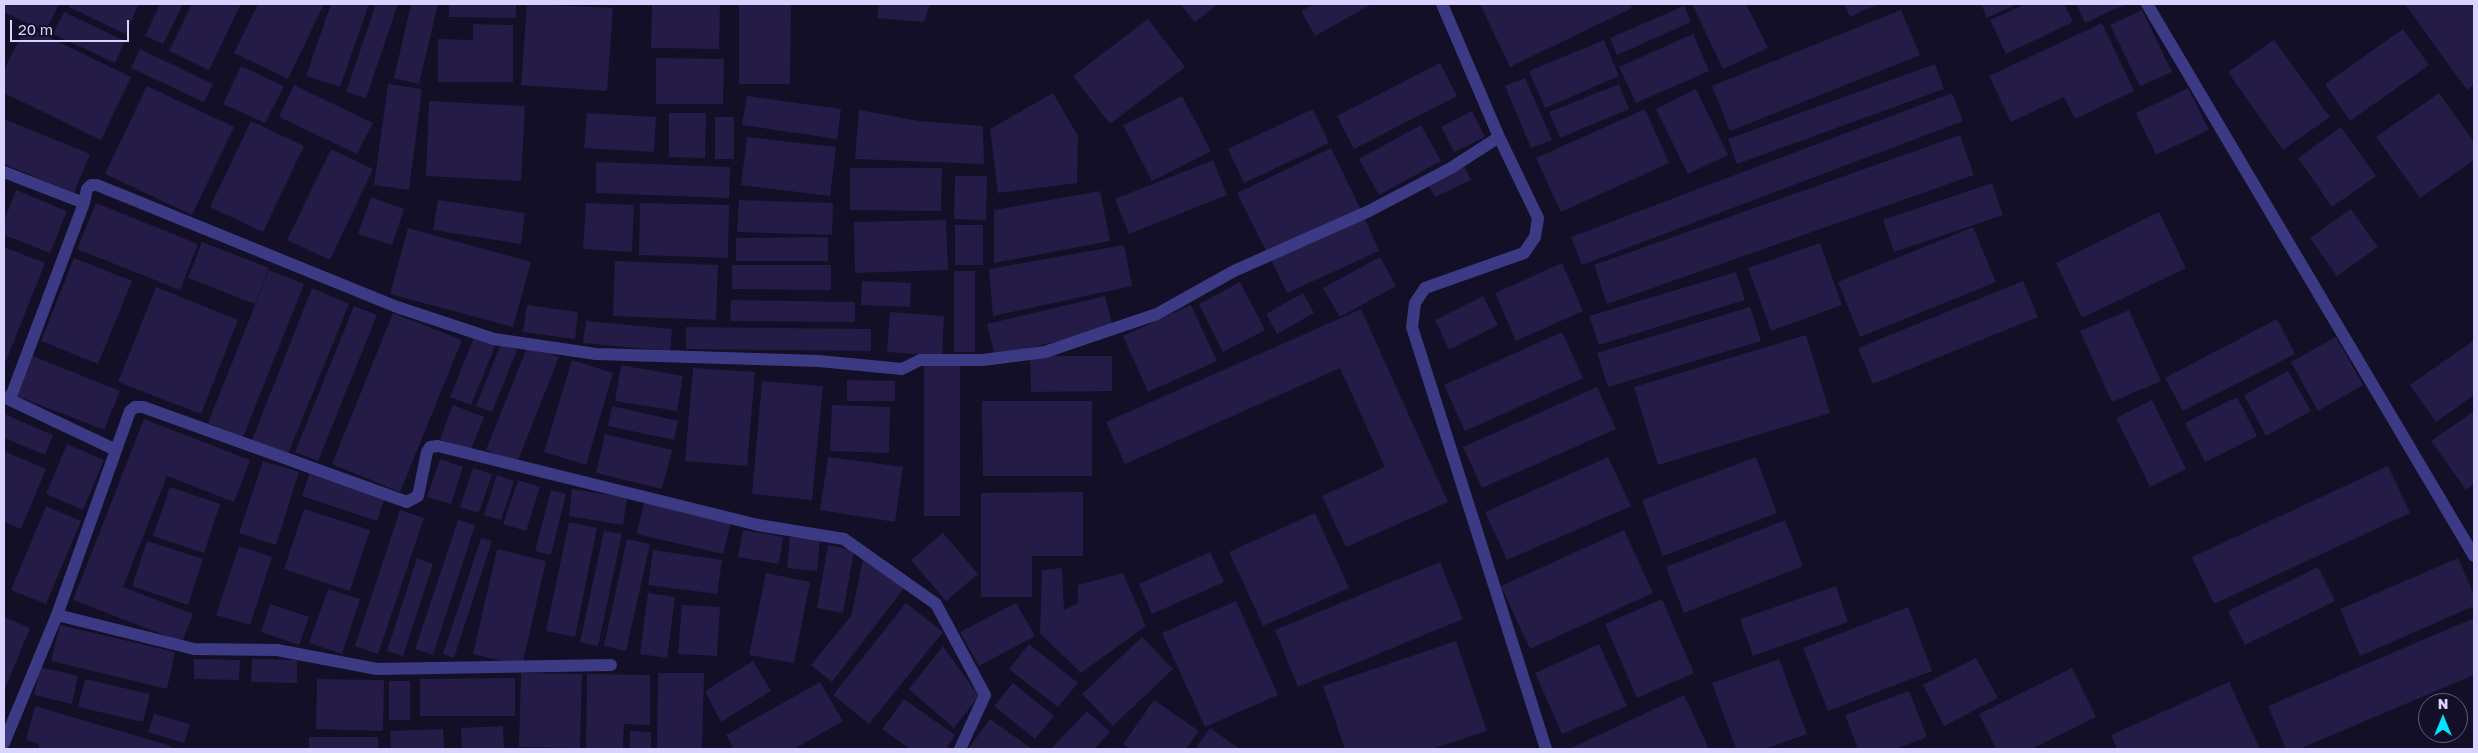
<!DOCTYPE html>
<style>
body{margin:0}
#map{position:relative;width:2478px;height:753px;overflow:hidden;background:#130f26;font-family:"Golos Text",sans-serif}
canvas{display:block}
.frame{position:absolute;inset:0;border:5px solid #d9d4ff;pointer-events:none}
.north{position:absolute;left:2418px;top:693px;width:50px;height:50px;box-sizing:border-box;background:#130f26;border:1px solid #625e7d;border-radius:50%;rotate:0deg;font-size:14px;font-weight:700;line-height:20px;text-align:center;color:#d9d4ff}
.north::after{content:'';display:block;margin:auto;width:18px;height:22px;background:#00e5ff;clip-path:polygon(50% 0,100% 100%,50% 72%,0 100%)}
.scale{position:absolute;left:10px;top:20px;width:119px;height:22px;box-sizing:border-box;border:2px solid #d9d4ff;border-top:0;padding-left:6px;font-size:15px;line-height:18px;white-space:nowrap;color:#d9d4ff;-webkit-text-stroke:4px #130f26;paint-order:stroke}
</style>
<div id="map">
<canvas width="2478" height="753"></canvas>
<div class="frame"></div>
<div class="north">N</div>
<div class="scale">20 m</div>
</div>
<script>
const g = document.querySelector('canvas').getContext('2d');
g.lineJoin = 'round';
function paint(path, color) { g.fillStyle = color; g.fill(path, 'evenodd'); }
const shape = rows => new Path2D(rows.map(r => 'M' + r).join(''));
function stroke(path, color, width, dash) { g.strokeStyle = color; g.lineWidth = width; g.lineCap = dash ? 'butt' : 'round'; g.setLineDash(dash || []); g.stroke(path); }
const building = shape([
 [4,4,59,4,45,32,4,12],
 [70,4,139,4,125,34,69,7],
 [160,4,183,4,163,44,145,36],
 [192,4,241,4,209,70,169,51],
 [258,4,324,4,288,79,234,53],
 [331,4,369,4,340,87,306,76],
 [376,4,398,4,366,98,346,92],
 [411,4,438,4,419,84,394,78],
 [449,4,516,4,516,18,449,17],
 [527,4,613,8,607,91,521,85],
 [652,4,720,4,719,49,651,48],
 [739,4,791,4,790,84,739,84],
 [879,4,930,4,924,22,877,18],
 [1180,4,1218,4,1195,22],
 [1314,4,1372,4,1315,36,1301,11],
 [1480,4,1630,4,1632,8,1510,67],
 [1692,4,1746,4,1768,48,1723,69],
 [1844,4,1878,4,1850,17],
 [1981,4,2017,4,1987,18],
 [2025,4,2064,4,2073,22,2006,54,1990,20],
 [2076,4,2126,4,2085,23],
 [2405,4,2470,4,2474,10,2474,85,2467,90],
 [1684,6,1691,22,1617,55,1610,38],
 [1901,10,1920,55,1730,131,1712,86],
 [2142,10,2172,72,2140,86,2110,25],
 [64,12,125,41,115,63,53,34],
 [1148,19,1185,67,1110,124,1073,76],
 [2102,23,2134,91,2075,119,2064,97,2011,122,1989,76],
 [473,24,513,25,513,82,438,82,438,39,473,40],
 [26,26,131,77,101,140,4,93,4,70],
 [2403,29,2429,65,2350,121,2325,84],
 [1693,34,1709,71,1636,103,1619,67],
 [1604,40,1619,76,1545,108,1529,71],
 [2274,40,2330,117,2283,150,2228,72],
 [140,49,213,84,204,102,131,68],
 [656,58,724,59,723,104,656,104],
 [1440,63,1457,96,1354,149,1337,116],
 [1935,64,1944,89,1737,164,1728,139],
 [241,66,284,86,265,123,223,104],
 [1525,78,1552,140,1531,148,1505,86],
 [388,84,422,89,409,190,374,185],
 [1619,84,1629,109,1560,138,1549,112],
 [294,85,373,123,357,154,279,117],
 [147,86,234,127,192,215,105,174],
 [2188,88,2209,130,2156,155,2136,113],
 [1696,89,1728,155,1688,174,1656,109],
 [1053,93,1078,136,1077,183,998,193,990,129],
 [1952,93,1963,121,1582,265,1571,237],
 [2439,93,2474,142,2474,160,2420,198,2376,137],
 [747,96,841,109,837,139,742,125],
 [1182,96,1211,151,1152,181,1123,125],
 [429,101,525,106,521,181,426,176],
 [1313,109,1329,143,1244,183,1228,149],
 [1645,109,1669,163,1561,212,1536,158],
 [859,110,919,121,983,126,984,164,855,159],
 [1472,111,1485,137,1454,152,1441,127],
 [587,113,656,117,654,152,584,148],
 [669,113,706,113,705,158,669,157],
 [715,117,734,117,734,159,715,159],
 [4,119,90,154,74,193,4,164],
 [251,121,304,146,263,232,210,207],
 [1421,125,1441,161,1379,195,1359,159],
 [2341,127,2376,176,2332,207,2298,158],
 [1960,135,1974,175,1607,304,1594,265],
 [747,137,836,147,830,196,741,185],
 [1331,148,1361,210,1268,255,1237,193],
 [331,149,373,169,330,260,287,240],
 [1213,160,1227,195,1129,234,1115,199],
 [596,162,730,167,729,198,596,193],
 [1465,167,1471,180,1435,197,1428,184],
 [850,168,942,168,941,211,850,210],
 [955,176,987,176,986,220,954,219],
 [1992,183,2003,215,1894,252,1883,220],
 [16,190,67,211,50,253,4,235,4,221],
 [1100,191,1110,241,994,263,994,210],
 [371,197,404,209,392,245,358,234],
 [438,200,525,213,521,244,433,230],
 [739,200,833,203,832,235,737,232],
 [96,203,198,244,180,290,77,249],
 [586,203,634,205,632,252,583,249],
 [640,203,729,205,728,258,639,255],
 [2351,209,2378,247,2337,276,2310,238],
 [2159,212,2186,268,2082,318,2056,263],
 [1364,217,1379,251,1287,293,1271,259],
 [946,220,948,270,855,273,854,222],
 [955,225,983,225,983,265,955,265],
 [1973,227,1996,282,1860,337,1838,282],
 [408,228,531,262,513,327,390,294],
 [828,237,828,261,736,261,736,238],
 [202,242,269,268,255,304,188,278],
 [1820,243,1842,305,1771,331,1748,268],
 [1124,245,1132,286,993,316,989,269],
 [4,247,45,263,4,366],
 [1380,257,1396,286,1340,317,1323,288],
 [74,258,132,281,98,364,41,341],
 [615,261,718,265,716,320,613,316],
 [1562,263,1583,311,1516,341,1495,293],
 [732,265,831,265,831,290,732,289],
 [269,270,304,284,243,437,208,423],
 [954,271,975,271,975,352,954,352],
 [1736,272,1745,300,1599,345,1589,316],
 [862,281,911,283,910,307,861,305],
 [2023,281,2038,317,1873,384,1858,348],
 [1240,282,1265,330,1223,352,1199,304],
 [156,287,238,320,201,414,118,382],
 [312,288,349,304,288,454,252,440],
 [1303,293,1314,313,1277,334,1266,314],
 [1105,296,1113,328,995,356,987,324],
 [1483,296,1498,325,1449,350,1435,320],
 [731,300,855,302,855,322,730,321],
 [527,305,578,312,575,339,523,332],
 [1191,305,1217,361,1148,392,1123,336],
 [354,306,377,315,318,461,295,452],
 [1750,307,1761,341,1608,387,1597,353],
 [1361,309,1448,502,1346,547,1322,496,1385,467,1340,368,1125,464,1106,422],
 [2129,310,2161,381,2112,402,2080,331],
 [890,312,944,316,942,356,887,352],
 [393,313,462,340,400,492,332,464],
 [2277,319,2295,354,2183,411,2165,378],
 [586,321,672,329,670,351,583,343],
 [686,327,871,329,871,351,686,349],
 [1562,332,1583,378,1465,431,1444,385],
 [475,335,496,344,471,405,450,397],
 [1806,335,1830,413,1658,465,1634,387],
 [2336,337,2363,385,2318,411,2291,362],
 [2474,340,2474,395,2436,422,2410,385],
 [501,344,517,350,492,412,476,406],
 [528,345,559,357,517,463,486,450],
 [33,356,120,391,104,430,17,396],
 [1030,356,1112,356,1112,391,1031,392],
 [572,360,613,373,586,465,544,452],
 [924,364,960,364,960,516,924,516],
 [621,365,683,376,677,411,615,401],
 [693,368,755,372,747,466,685,461],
 [2288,371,2311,411,2266,436,2244,395],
 [847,380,895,381,895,401,847,401],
 [762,381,823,386,812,500,752,494],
 [1597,387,1616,429,1482,488,1463,447],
 [2237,397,2257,436,2205,462,2185,423],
 [2152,400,2186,469,2150,487,2116,418],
 [982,401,1092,401,1092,476,983,476],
 [453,405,484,417,470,452,440,439],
 [832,405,890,407,889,453,830,451],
 [612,406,678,421,674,440,608,426],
 [2474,411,2474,484,2466,490,2431,441],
 [4,414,53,435,45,455,4,438],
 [144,419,250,460,234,502,167,476,123,587,193,614,182,642,73,600],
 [605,434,672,450,662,489,596,473],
 [67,444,104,460,83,510,46,494],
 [4,451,46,469,21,529,4,522],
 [828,457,903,467,895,522,820,510],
 [1608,457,1631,506,1507,560,1485,512],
 [1756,457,1777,513,1663,556,1642,500],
 [440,459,463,467,451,504,427,497],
 [263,461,299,472,276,545,239,533],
 [2388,466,2410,513,2214,604,2192,557],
 [473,468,492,474,479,513,460,507],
 [310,472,385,497,377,521,302,496],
 [497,475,514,481,501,520,484,515],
 [518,480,540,487,526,531,503,524],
 [170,487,220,504,204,553,153,536],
 [572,489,627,498,623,525,569,516],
 [551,490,566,494,551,555,535,551],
 [1083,492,1083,556,1032,556,1032,597,981,597,981,493],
 [644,502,731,522,723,554,637,534],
 [46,506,81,521,46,604,11,590],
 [304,509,370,530,350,591,284,569],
 [400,510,424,518,378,654,355,646],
 [1315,513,1349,588,1263,626,1229,552],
 [458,520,475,525,433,655,415,649],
 [1785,520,1803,566,1684,613,1666,567],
 [569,522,597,528,575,637,546,631],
 [743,530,783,537,779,564,738,557],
 [1624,530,1653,593,1530,649,1501,586],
 [604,531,622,534,598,646,580,642],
 [943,533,978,574,946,601,911,560],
 [790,537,820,539,817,571,787,568],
 [481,538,492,541,454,658,443,654],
 [627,539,650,544,626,651,604,646],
 [147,541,203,559,188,605,132,586],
 [828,545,854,550,843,613,817,608],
 [239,546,272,557,250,625,216,615],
 [497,549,546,561,522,666,473,654],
 [653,550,722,560,717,594,648,585],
 [1210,552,1224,582,1152,614,1139,584],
 [417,558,433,564,403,656,387,651],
 [2458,558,2474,594,2474,606,2360,656,2340,609],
 [863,560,904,588,832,682,811,665,851,616],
 [1440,562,1463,619,1298,687,1275,630],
 [2318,567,2335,601,2245,645,2228,611],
 [1062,568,1064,610,1078,603,1078,585,1123,573,1146,626,1081,673,1040,633,1042,570],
 [766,573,810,582,794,663,749,655],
 [1836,586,1848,622,1753,656,1740,619],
 [328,589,360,599,342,654,309,643],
 [648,593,675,597,667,658,640,654],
 [1662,599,1694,673,1637,698,1605,624],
 [1236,601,1278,695,1205,727,1162,633],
 [906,603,943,632,869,724,833,695],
 [1016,603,1035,636,979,666,960,632],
 [270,604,309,617,299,645,261,632],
 [682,605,720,607,717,656,678,654],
 [1908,607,1932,671,1828,711,1803,648],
 [4,617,30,628,4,691],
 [2474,618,2474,675,2299,749,2286,749,2268,706],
 [60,625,175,652,167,689,51,661],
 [1142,637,1173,669,1113,726,1082,694],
 [1456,641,1487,731,1432,749,1345,749,1323,686],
 [1029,644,1078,683,1058,707,1009,669],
 [1599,644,1627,706,1562,734,1535,673],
 [943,646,979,696,954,728,909,689],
 [1976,658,1998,698,1944,726,1923,685],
 [194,659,240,660,239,680,194,679],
 [252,659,297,660,297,683,251,682],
 [1779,659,1807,734,1765,749,1736,749,1712,683],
 [753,661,771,691,721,722,705,691],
 [40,667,78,676,72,704,34,695],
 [2072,668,2096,717,2031,749,1996,749,1979,714],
 [521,673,582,674,580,748,519,747],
 [658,673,704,673,702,749,657,749],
 [587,674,650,675,650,725,624,724,623,749,586,749],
 [515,678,515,716,420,716,420,679],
 [85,679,150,694,143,722,78,707],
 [317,679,384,680,383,731,316,729],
 [389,681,410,681,410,720,389,720],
 [820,682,843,721,794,749,734,749,726,735],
 [2229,682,2260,749,2117,749,2111,735],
 [1013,683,1054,716,1035,739,994,706],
 [1909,691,1927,737,1896,749,1858,749,1845,715],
 [1684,695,1709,749,1569,749],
 [904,699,955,735,946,749,910,749,882,729],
 [1154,700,1199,731,1186,749,1130,749,1123,744],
 [35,706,171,746,170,749,38,749,39,744,26,740],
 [1087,711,1110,732,1094,749,1051,749],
 [154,714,190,724,184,743,148,732],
 [990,719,1032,749,968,749],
 [503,726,504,749,462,749,461,728],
 [1210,728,1240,749,1195,749],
 [443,729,444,749,391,749,390,731],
 [630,731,651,732,651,749,630,749],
 [309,737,378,737,378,749,309,749]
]);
const minor = shape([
 [1442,4,1499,137,1538,218,1535,237,1524,253,1425,288,1415,303,1412,327,1546,749],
 [2147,4,2474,556],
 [4,172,84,203],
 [4,397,116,450],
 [10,399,84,203,87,189,91,185,97,185,397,307,494,339,596,354,819,361,902,369,920,360,983,360,1045,352,1157,314,1234,271,1369,211,1451,168,1499,137],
 [57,615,194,649,277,650,377,669,611,665],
 [4,743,57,615,130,411,135,407,143,407,407,502,418,496,427,452,430,447,438,446,758,525,844,539,936,604,985,695,960,749]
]);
paint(building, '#241b47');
stroke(minor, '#3d3a85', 12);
</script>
